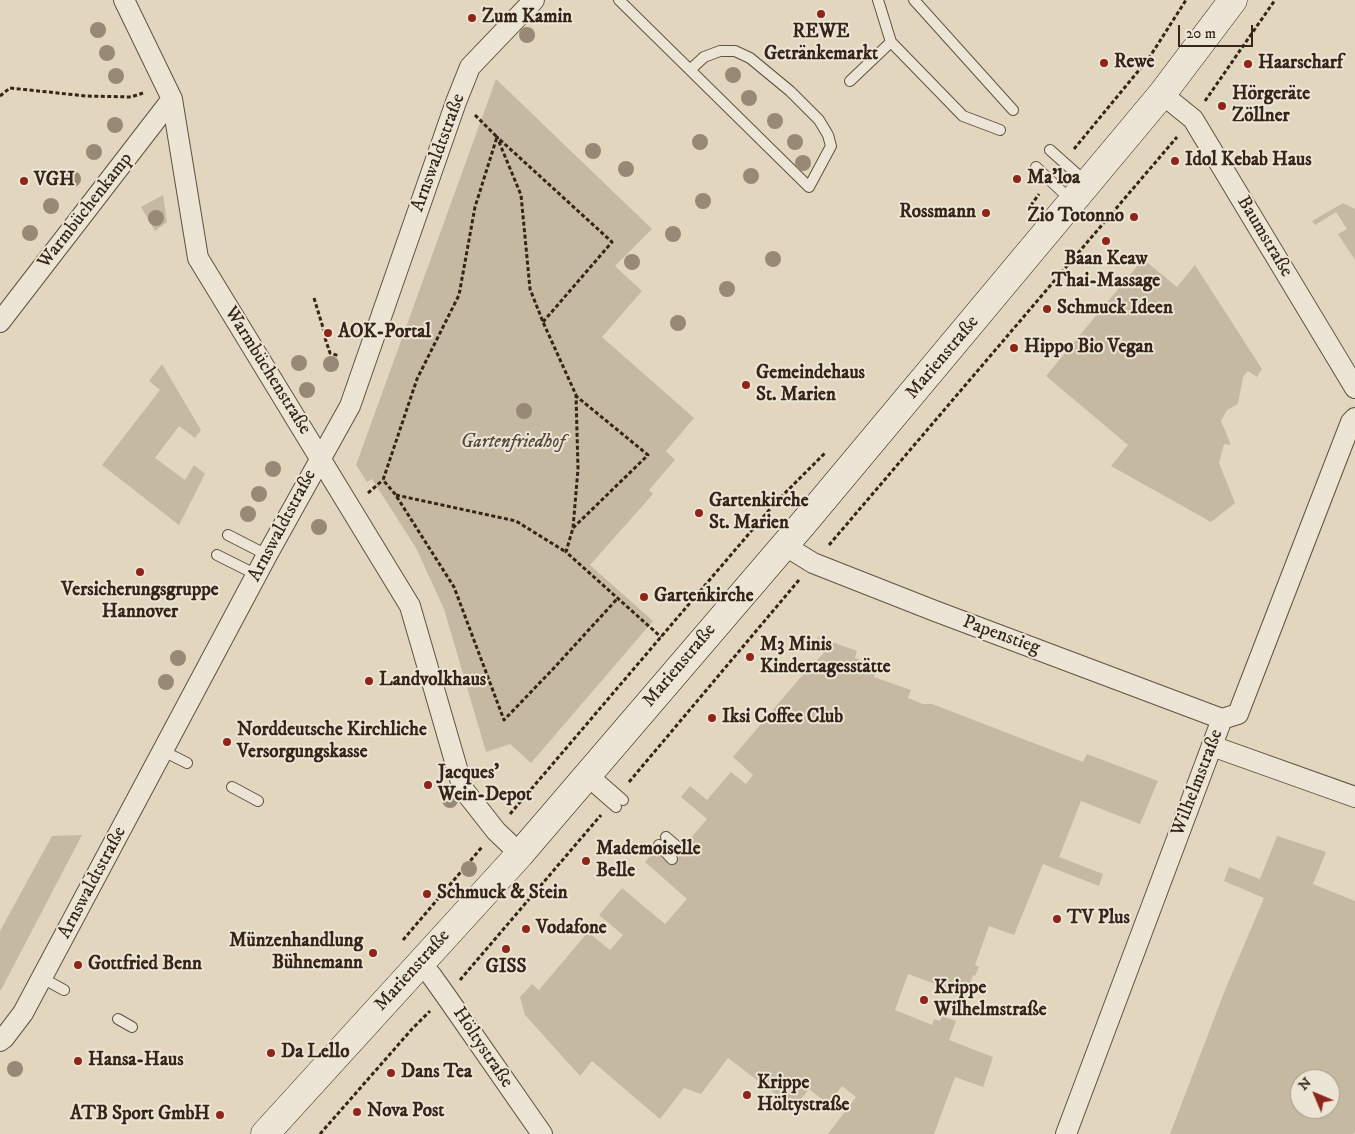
<!DOCTYPE html>
<meta charset="utf-8">
<style>
body{margin:0}
#map{position:relative;width:1355px;height:1134px;overflow:hidden;background:#e2d7be;font-family:"IM FELL DW Pica",serif}
canvas{display:block}
.north{position:absolute;left:1290px;top:1069px;width:50px;height:50px;box-sizing:border-box;background:#ece5d5;border:1px solid #a39889;border-radius:50%;rotate:315deg;font-size:14px;font-weight:700;line-height:20px;text-align:center;color:#352417}
.north::after{content:'';display:block;margin:auto;width:18px;height:22px;background:#8f2418;clip-path:polygon(50% 0,100% 100%,50% 72%,0 100%)}
.scale{position:absolute;left:1178px;top:25px;width:75px;height:22px;box-sizing:border-box;border:2px solid #352417;border-top:0;padding-left:6px;font-size:15px;line-height:18px;white-space:nowrap;color:#352417;-webkit-text-stroke:4px #ece5d5;paint-order:stroke}
</style>
<div id="map">
<canvas width="1355" height="1134"></canvas>
<div class="north">N</div>
<div class="scale">20 m</div>
</div>
<script>
const g = document.querySelector('canvas').getContext('2d');
g.lineJoin = 'round';
function paint(path, color) { g.fillStyle = color; g.fill(path, 'evenodd'); }
const shape = rows => new Path2D(rows.map(r => 'M' + r).join(''));
function stroke(path, color, width, dash) { g.strokeStyle = color; g.lineWidth = width; g.lineCap = dash ? 'butt' : 'round'; g.setLineDash(dash || []); g.stroke(path); }
function drawText(font, color, halo, rows, align = 'center') {
  g.font = font + ' "IM FELL DW Pica",serif'; g.lineWidth = 4; g.setLineDash([]); g.textBaseline = 'middle'; g.strokeStyle = halo; g.fillStyle = color; for (const [text, x, y, turn = 0] of rows) {
    g.save(); g.translate(x, y); g.rotate((+turn || 0) * Math.PI / 180); g.textAlign = isNaN(turn) ? turn : align; if (halo) g.strokeText(text, 0, 0); g.fillText(text, 0, 0); g.restore();
  }
}
const green = shape([
 [496,79,652,229,615,266,642,291,602,337,694,418,666,451,675,460,649,490,653,494,590,565,653,621,531,763,510,744,486,752,444,609,416,548,372,479,367,482,356,465],
 [163,195,167,222,155,231,141,207],
 [1343,203,1355,209,1355,260,1338,234,1347,229,1336,212,1315,225,1312,221],
 [1143,259,1177,287,1195,265,1262,369,1257,377,1248,371,1243,377,1238,404,1227,410,1221,421,1231,445,1224,444,1219,463,1235,503,1211,522,1111,466,1128,445,1046,376],
 [162,364,201,430,195,438,179,426,155,458,185,480,194,465,205,474,179,525,102,465,160,390,149,381],
 [818,637,857,651,855,658,878,667,874,677,911,690,908,698,923,704,932,704,1083,762,1087,754,1158,781,1140,824,1081,801,1059,857,1103,874,1099,886,1043,864,1014,935,989,926,975,965,979,967,975,976,973,975,965,999,951,994,952,990,908,974,895,1010,932,1025,934,1019,940,1021,942,1016,956,1021,949,1040,993,1057,983,1087,955,1077,934,1134,828,1134,856,1097,842,1086,828,1104,809,1089,794,1108,728,1058,701,1094,684,1088,660,1119,592,1061,580,1076,525,1015,520,997,532,984,539,990,588,932,610,950,623,935,599,915,622,888,665,924,687,899,645,862,668,833,684,846,707,819,681,797,690,786,707,800,731,772,746,784,753,775,733,757,800,678,824,653,813,643],
 [82,835,1,990,0,990,0,931,52,836],
 [1277,836,1326,852,1313,884,1355,901,1355,1132,1354,1134,1170,1134,1225,990,1264,898,1224,881,1229,867,1260,879],
 [1300,1079,1330,1079,1330,1109,1300,1109]
]);
const path = shape([
 [0,96,10,88,86,96,131,97,143,93],
 [1205,101,1275,0],
 [475,115,497,137,475,207,459,295,417,379,383,480,395,494,454,587,504,720,553,669,617,599],
 [1074,149,1149,58,1186,0],
 [1027,211,1039,194],
 [314,298,324,331],
 [543,322,612,242,497,137,521,195,530,289,543,322,576,395,578,469,573,528,566,552,661,637],
 [325,338,330,353,339,356],
 [368,493,383,480],
 [396,495,516,521,566,552],
 [573,528,648,455,576,396],
 [829,545,1177,137],
 [629,782,799,580],
 [510,814,776,502,825,453],
 [403,940,482,847],
 [460,980,601,815],
 [320,1134,412,1029,430,1011]
]);
const service = shape([
 [619,0,809,187,831,146,828,135,819,120,790,91,750,58,735,51,720,51,704,57,691,69],
 [914,0,1013,110],
 [891,42,963,116,1000,130],
 [850,81,891,42,878,0],
 [1050,150,1087,183],
 [1036,167,1072,201],
 [228,535,267,555],
 [217,555,257,575],
 [163,751,187,763],
 [591,772,623,800],
 [585,780,616,807],
 [232,787,258,801],
 [666,837,680,849],
 [659,845,672,859],
 [42,978,64,990],
 [118,1019,132,1027]
]);
const minor = shape([
 [124,0,172,99,198,258,410,606,463,789,496,831,520,854],
 [1162,94,1193,119,1355,388],
 [0,322,172,99],
 [784,545,813,563,935,611,1222,719],
 [1222,719,1238,714,1351,422,1355,418],
 [1212,746,1355,797],
 [420,964,431,975,446,996,542,1134],
 [0,1041,4,1038,23,1013,267,555,350,406,456,102,470,67,534,0],
 [1066,1134,1222,719]
]);
const secondary = shape([
 [265,1134,520,854,807,519,1162,94,1233,0]
]);
const trees = [
 [98,30],
 [527,35],
 [107,53],
 [733,75],
 [116,76],
 [749,98],
 [775,121],
 [115,125],
 [700,142],
 [795,142],
 [593,151],
 [94,152],
 [803,163],
 [626,169],
 [751,176],
 [73,179],
 [703,201],
 [51,206],
 [156,218],
 [30,233],
 [673,234],
 [773,259],
 [632,262],
 [727,289],
 [678,323],
 [299,363],
 [331,364],
 [307,390],
 [524,411],
 [273,469],
 [259,494],
 [248,514],
 [319,527],
 [178,658],
 [166,682],
 [450,800],
 [469,869],
 [15,1069]
];
const markers = [
 [821,14,5,"#8f2418"],
 [472,18,5,"#8f2418"],
 [1104,63,5,"#8f2418"],
 [1248,64,5,"#8f2418"],
 [1222,106,5,"#8f2418"],
 [1175,161,5,"#8f2418"],
 [1017,179,5,"#8f2418"],
 [24,181,5,"#8f2418"],
 [986,213,5,"#8f2418"],
 [1134,217,5,"#8f2418"],
 [1106,241,5,"#8f2418"],
 [1047,309,5,"#8f2418"],
 [328,333,5,"#8f2418"],
 [1014,348,5,"#8f2418"],
 [746,385,5,"#8f2418"],
 [699,513,5,"#8f2418"],
 [140,572,5,"#8f2418"],
 [644,597,5,"#8f2418"],
 [750,657,5,"#8f2418"],
 [369,681,5,"#8f2418"],
 [712,718,5,"#8f2418"],
 [227,742,5,"#8f2418"],
 [428,785,5,"#8f2418"],
 [586,861,5,"#8f2418"],
 [427,894,5,"#8f2418"],
 [1057,919,5,"#8f2418"],
 [526,929,5,"#8f2418"],
 [506,949,5,"#8f2418"],
 [373,953,5,"#8f2418"],
 [78,965,5,"#8f2418"],
 [924,1000,5,"#8f2418"],
 [271,1053,5,"#8f2418"],
 [78,1061,5,"#8f2418"],
 [391,1073,5,"#8f2418"],
 [747,1095,5,"#8f2418"],
 [357,1112,5,"#8f2418"],
 [220,1115,5,"#8f2418"]
];
const poiNames = [
 ["Zum Kamin",482,18],
 ["REWE",821,33,"center"],
 ["Getränkemarkt",821,55,"center"],
 ["Rewe",1114,63],
 ["Haarscharf",1258,64],
 ["Hörgeräte",1232,95],
 ["Zöllner",1232,117],
 ["Idol Kebab Haus",1185,161],
 ["Ma'loa",1027,179],
 ["VGH",34,181],
 ["Rossmann",976,213,"right"],
 ["Zio Totonno",1124,217,"right"],
 ["Baan Keaw",1106,260,"center"],
 ["Thai-Massage",1106,282,"center"],
 ["Schmuck Ideen",1057,309],
 ["AOK-Portal",338,333],
 ["Hippo Bio Vegan",1024,348],
 ["Gemeindehaus",756,374],
 ["St. Marien",756,396],
 ["Gartenkirche",709,502],
 ["St. Marien",709,524],
 ["Versicherungsgruppe",140,591,"center"],
 ["Hannover",140,613,"center"],
 ["Gartenkirche",654,597],
 ["M3 Minis",760,646],
 ["Kindertagesstätte",760,668],
 ["Landvolkhaus",379,681],
 ["Iksi Coffee Club",722,718],
 ["Norddeutsche Kirchliche",237,731],
 ["Versorgungskasse",237,753],
 ["Jacques’",438,774],
 ["Wein-Depot",438,796],
 ["Mademoiselle",596,850],
 ["Belle",596,872],
 ["Schmuck & Stein",437,894],
 ["TV Plus",1067,919],
 ["Vodafone",536,929],
 ["Münzenhandlung",363,942,"right"],
 ["Bühnemann",363,964,"right"],
 ["Gottfried Benn",88,965],
 ["GISS",506,968,"center"],
 ["Krippe",934,989],
 ["Wilhelmstraße",934,1011],
 ["Da Lello",281,1053],
 ["Hansa-Haus",88,1061],
 ["Dans Tea",401,1073],
 ["Krippe",757,1084],
 ["Höltystraße",757,1106],
 ["Nova Post",367,1112],
 ["ATB Sport GmbH",210,1115,"right"]
];
const streetNames = [
 ["Arnswaldtstraße",439,153,-70],
 ["Warmbüchenkamp",86,211,-52],
 ["Baumstraße",1264,237,59],
 ["Marienstraße",943,358,-50],
 ["Warmbüchenstraße",267,371,58],
 ["Arnswaldtstraße",283,526,-62],
 ["Papenstieg",1001,636,20],
 ["Marienstraße",680,666,-50],
 ["Wilhelmstraße",1198,783,-69],
 ["Arnswaldtstraße",93,883,-62],
 ["Marienstraße",413,971,-48],
 ["Höltystraße",482,1048,56]
];
const parkNames = [
 ["Gartenfriedhof",513,443]
];
paint(green, '#c5b9a2');
stroke(service, '#605141', 12);
stroke(minor, '#605141', 22);
stroke(secondary, '#352417', 29);
stroke(path, '#352417', 3, [4, 2.5]);
stroke(service, '#ece5d5', 10);
stroke(minor, '#ece5d5', 20);
stroke(secondary, '#ece5d5', 28);
g.fillStyle = '#978975';
for (const [x, y] of trees) { g.beginPath(); g.arc(x, y, 8, 0, 2 * Math.PI); g.fill(); }
for (const [x, y, r, color] of markers) { const dot = new Path2D(); dot.arc(x, y, r, 0, 2 * Math.PI); g.fillStyle = color; g.fill(dot); stroke(dot, '#ece5d5', 2); }
drawText('bold 19px', '#352417', '#ece5d5', poiNames, 'left');
drawText('19px', '#352417', '#ece5d5', streetNames);
drawText('italic 19px', '#59493a', '#ece5d5', parkNames);
</script>
